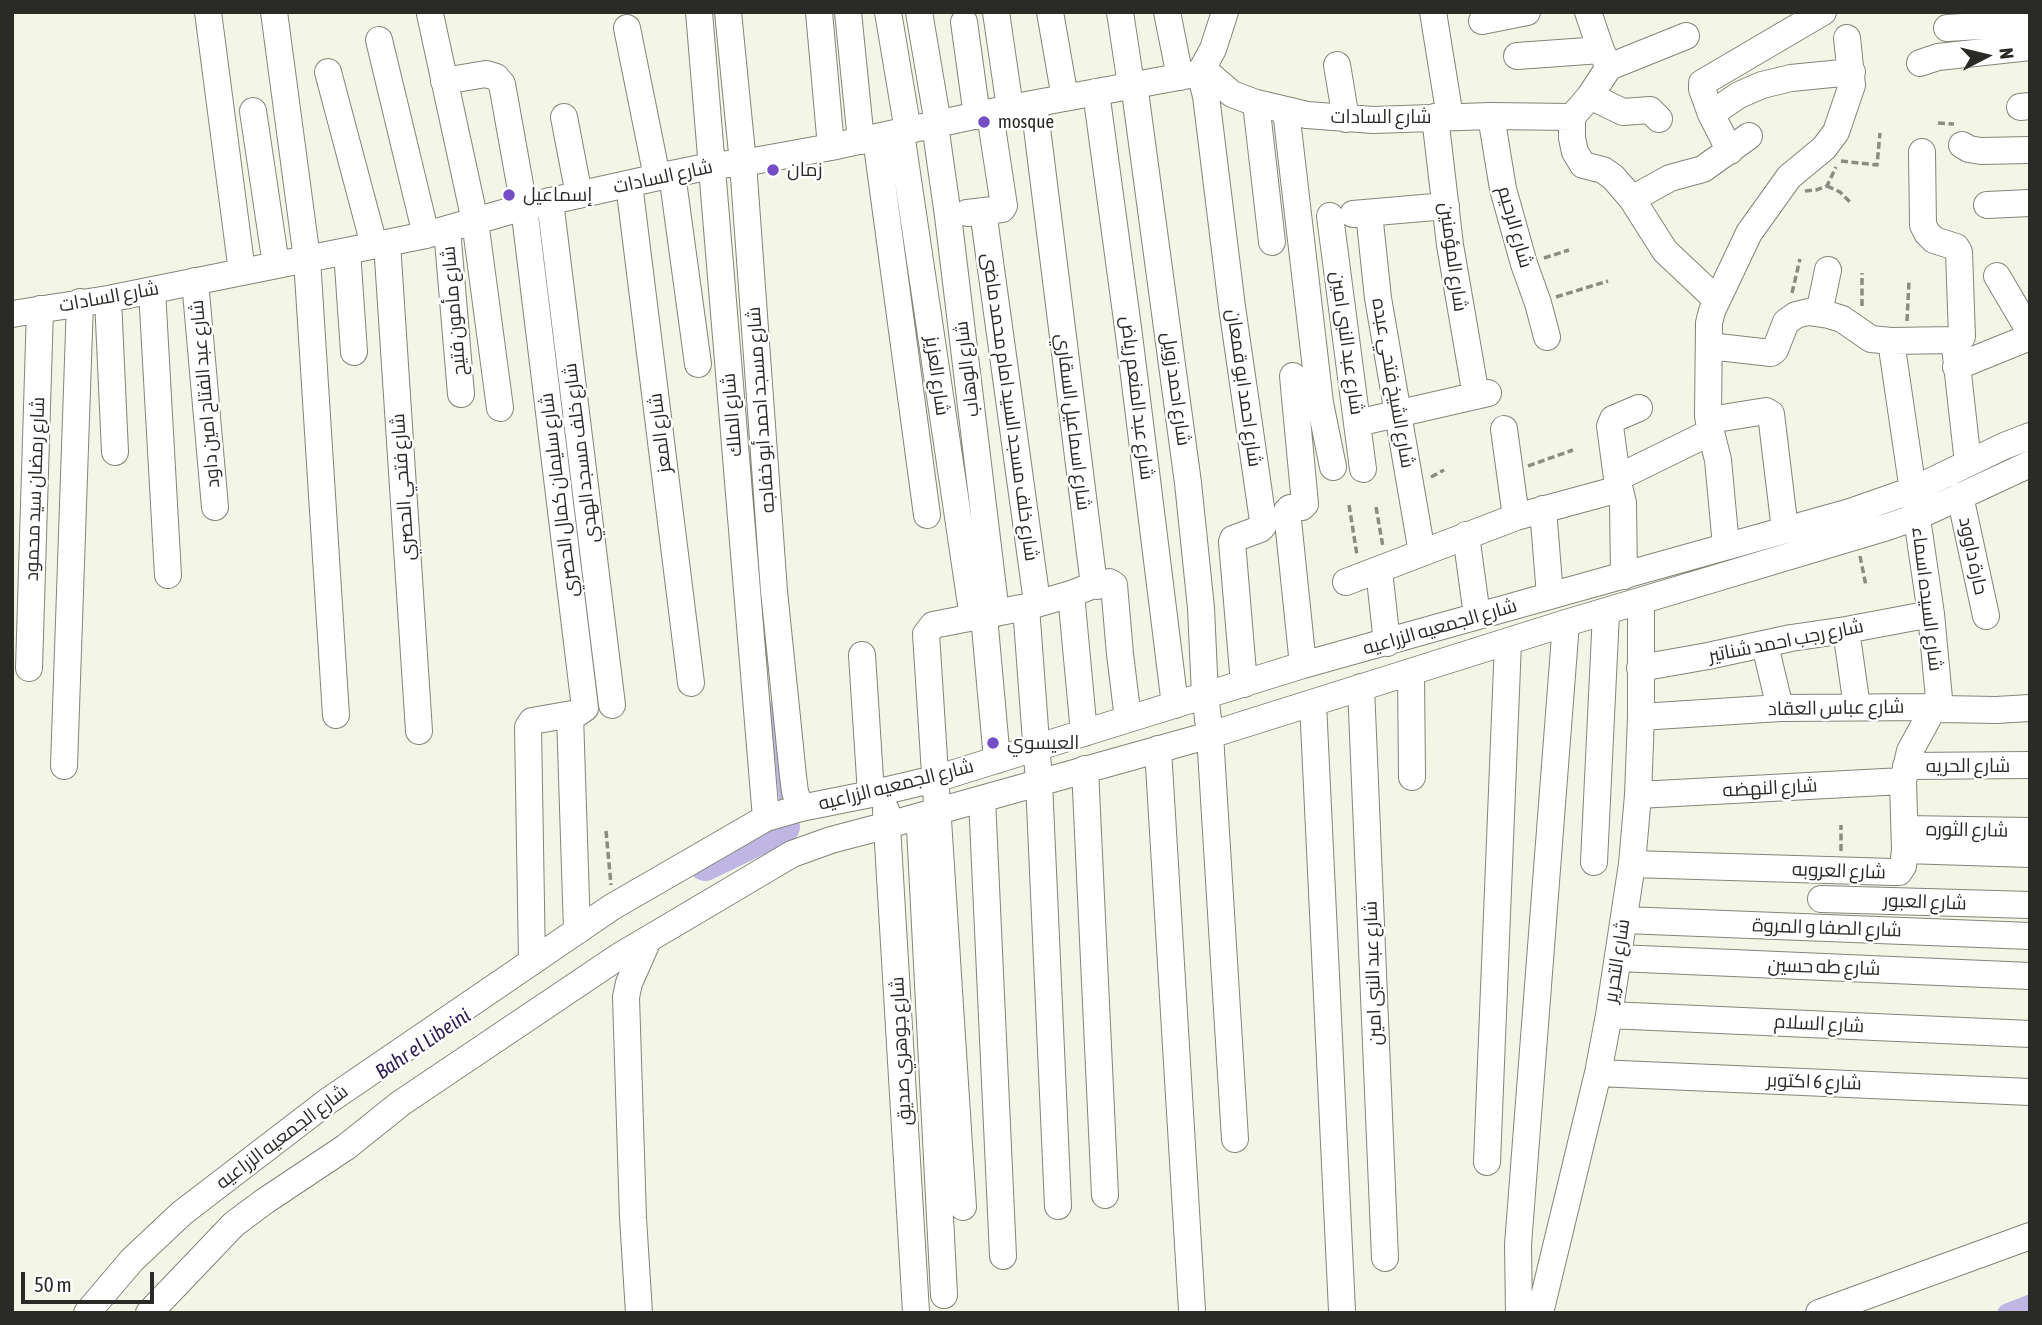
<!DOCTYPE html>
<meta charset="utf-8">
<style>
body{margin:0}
#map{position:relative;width:2042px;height:1325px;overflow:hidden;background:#f3f6e7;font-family:"Asap Condensed",sans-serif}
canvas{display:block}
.frame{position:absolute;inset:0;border:14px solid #2a2b26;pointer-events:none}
.north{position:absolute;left:1951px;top:21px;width:70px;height:70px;-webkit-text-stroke:5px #fff;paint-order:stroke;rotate:83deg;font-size:19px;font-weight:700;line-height:28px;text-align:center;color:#2a2b26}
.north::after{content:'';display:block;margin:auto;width:24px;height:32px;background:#2a2b26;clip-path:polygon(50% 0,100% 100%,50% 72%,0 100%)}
.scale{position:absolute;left:21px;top:1272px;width:133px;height:32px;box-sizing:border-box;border:4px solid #2a2b26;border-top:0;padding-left:9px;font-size:21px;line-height:24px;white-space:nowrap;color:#2a2b26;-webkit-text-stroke:5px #fff;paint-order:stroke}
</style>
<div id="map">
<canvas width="2042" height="1325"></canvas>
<div class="frame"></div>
<div class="north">N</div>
<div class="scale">50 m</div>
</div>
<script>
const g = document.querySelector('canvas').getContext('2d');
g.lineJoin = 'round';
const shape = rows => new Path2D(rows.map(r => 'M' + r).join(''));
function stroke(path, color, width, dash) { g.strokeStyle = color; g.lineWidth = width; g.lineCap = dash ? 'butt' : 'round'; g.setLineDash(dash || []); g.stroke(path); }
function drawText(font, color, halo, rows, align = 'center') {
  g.font = font + ' "Asap Condensed",Cairo,sans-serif'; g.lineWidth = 5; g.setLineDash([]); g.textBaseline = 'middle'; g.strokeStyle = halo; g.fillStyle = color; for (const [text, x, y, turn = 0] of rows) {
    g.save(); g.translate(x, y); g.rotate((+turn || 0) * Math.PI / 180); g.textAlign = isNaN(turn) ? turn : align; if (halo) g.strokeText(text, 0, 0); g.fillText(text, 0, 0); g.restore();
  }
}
const stream = shape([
 [754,516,760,576],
 [772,704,782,806]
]);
const canal = shape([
 [2007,1313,2030,1304]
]);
const river = shape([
 [705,865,784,827]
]);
const path = shape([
 [1938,123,1954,124],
 [1841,161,1877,165,1880,133],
 [1827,186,1840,192,1852,204],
 [1805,191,1816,190,1827,186,1836,167],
 [1544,258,1569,250],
 [1792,293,1800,259],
 [1556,297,1608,281],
 [1862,306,1862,273],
 [1907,321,1909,281],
 [1528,466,1573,450],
 [1431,477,1444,470],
 [1349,505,1357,555],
 [1376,507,1383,547],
 [1860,556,1866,586],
 [606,831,611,885],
 [1841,851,1841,825]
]);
const minor = shape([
 [208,12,242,272],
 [274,12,307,259,336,715],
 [699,12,766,818],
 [728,12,743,163,774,591,793,776,795,792,801,808],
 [819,12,831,147],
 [848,12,861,141],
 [888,12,908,131],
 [919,12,938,124],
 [996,12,1010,108],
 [1050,12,1065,98],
 [1120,12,1131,85],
 [1167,12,1180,77],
 [1433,12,1450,117],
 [1588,12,1601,50,1607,63],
 [430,14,475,221,500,408],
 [1482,21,1527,12],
 [964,22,977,116],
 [627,28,657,177],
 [1947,28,2030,23],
 [379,40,426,235],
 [1517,56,1601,50],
 [1920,63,1938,57,2030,47],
 [1337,65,1346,119],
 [1609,67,1590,96,1572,117,1572,138,1575,152,1583,165,1603,170,1613,177,1632,199,1665,251,1717,300],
 [1609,67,1686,36],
 [1203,69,1232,94,1256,103,1307,115,1373,120,1491,116,1572,117],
 [328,72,374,245],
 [1200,73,1206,96,1232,307,1263,521,1263,526,1260,529,1233,539,1232,542,1244,684],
 [444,81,486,74,496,77,502,84,524,207,585,708,578,713,532,721,528,727,532,962],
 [1134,84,1188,483,1201,608,1205,695,1210,735,1235,1139],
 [1096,92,1129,335,1175,705],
 [1590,96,1623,112,1650,110,1659,119],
 [1256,103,1272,242],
 [1034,104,1094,585,1097,586,1109,582,1114,585,1120,654,1128,719],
 [2020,107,2030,106],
 [253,111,276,265],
 [1286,111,1320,403,1333,467],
 [1711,114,1739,95,1762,85,1791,78,1852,72],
 [1491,116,1503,189,1524,264,1538,303,1547,337],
 [564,117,579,195],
 [1435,117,1450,245,1476,396],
 [935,125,948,216,996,613],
 [901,133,973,618],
 [876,138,927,515],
 [1962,145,1969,149,1981,151,2030,150],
 [1730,151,1711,114,1702,89,1702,83,1823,12],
 [1922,152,1923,225,1927,233,1934,240,1956,247,1959,252,1962,337,1955,347,1968,463],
 [672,174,698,364],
 [629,184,691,683],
 [1632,199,1670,178,1703,169,1749,136],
 [550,201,612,705],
 [1987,205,2030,203],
 [983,211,1037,602],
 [967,213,1002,209,1004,206,990,114],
 [1369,213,1378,298,1422,553],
 [1353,214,1446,206],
 [1330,216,1363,469],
 [447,229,461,394],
 [387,243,419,731],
 [347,251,354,352],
 [1997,276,2030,332],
 [195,281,215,507],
 [152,290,168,575],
 [108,299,115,452],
 [1819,313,1828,270],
 [12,314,108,299,426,235,524,207,672,174,716,165,743,163,831,147,1010,108,1200,73,1213,49,1225,12],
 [1891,341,1931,614,1940,709],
 [1709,346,1771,353,1775,350,1786,322,1796,315,1808,312,1829,315,1842,319,1871,339,1891,341,1951,340,1954,341,1955,347],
 [1956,367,2030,337],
 [1293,376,1305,504,1302,507,1290,508,1287,511,1303,665],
 [1357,423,1488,393],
 [1504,429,1516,517],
 [1711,432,1718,460,1726,546],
 [1617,478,1711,432,1708,416],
 [1960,496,1986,616],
 [1543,509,1550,596],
 [1785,530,1771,414,1766,411,1716,419,1708,416,1709,323,1712,311,1749,233,1789,177,1824,148,1836,132,1852,85,1847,38],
 [1466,535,1477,616],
 [1379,570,1387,643],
 [1624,576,1623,503,1617,478,1610,426,1613,419,1639,408],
 [1346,582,1516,517,1619,489],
 [1071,594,1084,733],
 [1026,607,1039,782,1058,1206],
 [984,616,997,760],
 [1846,630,1857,707],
 [1765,645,1780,708],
 [862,655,871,794],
 [29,668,40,309],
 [1640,668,1708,656,1791,638,1846,630,1931,614],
 [1411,672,1412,777],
 [1361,687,1385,1258],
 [1313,703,1342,1311],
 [570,715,577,931],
 [1641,717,1780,708,1934,707,1940,709,1996,710,2030,708],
 [1158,749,1192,1310],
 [64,766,80,302],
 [1906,766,2030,765],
 [1085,769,1105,1195],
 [1638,795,1903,781],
 [982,799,1003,1256],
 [886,810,916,1312],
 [920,828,944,1295],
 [1905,829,2030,831],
 [1905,850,1903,781,1910,751,1934,707],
 [1594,862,1606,613],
 [1632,864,1893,872,1899,872,1903,866,1905,850,2030,854],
 [1821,899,2030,905],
 [1624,920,2030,936],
 [1618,958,2030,976],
 [1609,1015,2030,1034],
 [1598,1073,2030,1092],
 [1487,1162,1508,642],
 [963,1207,926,634,933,625,1026,607,1071,594,1094,585],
 [87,1313,132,1260,182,1213,328,1101,612,907,766,818,801,808,871,794,935,779,1303,665,1850,512,1913,490,2004,446,2030,436],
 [149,1313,234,1224,265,1201,346,1147,401,1103,618,957,792,854,831,840,888,825,1210,735,1566,623,1887,527,1916,517,2030,464],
 [639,1313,633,1218,626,997,629,983,648,940],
 [1519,1313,1518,1245,1566,623],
 [1540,1313,1598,1073,1609,1015,1632,864,1638,795,1641,717,1641,601],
 [1819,1313,2030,1236]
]);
const markers = [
 [984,122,7,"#754dc6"],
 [773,170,7,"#754dc6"],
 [509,195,7,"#754dc6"],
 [993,743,7,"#754dc6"]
];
const streetNames = [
 ["شارع السادات",1381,117],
 ["شارع السادات",663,177,-12],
 ["شارع الرحيم",1515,227,74],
 ["شارع المؤمنين",1453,257,82],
 ["شارع السادات",109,297,-10],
 ["شارع مأمون فتيح",454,311,-95],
 ["شارع عبد النبى امين",1347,343,82],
 ["شارع الوهاب",967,369,-97],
 ["شارع العزيز",937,376,82],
 ["شارع الشيخ فتحي عبده",1393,383,80],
 ["شارع احمد ابو قمعان",1244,388,82],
 ["شارع احمد زويل",1176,389,82],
 ["شارع عبد الفتاح امين داود",205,394,-95],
 ["شارع عبد المنعم رياض",1137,398,83],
 ["شارع خلف مسجد السيد امام محمد ماضى",1010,407,82],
 ["شارع مسجد احمد أبو خفاجه",761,410,-94],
 ["شارع الملك",732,415,-95],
 ["شارع اسماعيل السقاري",1073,422,83],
 ["شارع المعز",660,433,-97],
 ["شارع خلف مسجد الهدي",581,453,-97],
 ["شارع فتحي الحصري",403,487,-94],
 ["شارع رمضان سيد محمود",35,489,-88],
 ["شارع سليمان كمال الحصري",559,495,-97],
 ["حارة داوود",1973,556,78],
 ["شارع السيده اسماء",1927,599,83],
 ["شارع الجمعيه الزراعيه",1440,627,-16],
 ["شارع رجب احمد شناتير",1786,641,-11],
 ["شارع عباس العقاد",1836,708,-1],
 ["شارع الحريه",1968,766],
 ["شارع الجمعيه الزراعيه",896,785,-14],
 ["شارع النهضه",1770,788,-3],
 ["شارع الثوره",1967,830,1],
 ["شارع العروبه",1839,871,2],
 ["شارع العبور",1925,902,2],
 ["شارع الصفا و المروة",1827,928,2],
 ["شارع التحرير",1617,961,-81],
 ["شارع طه حسين",1824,967,2],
 ["شارع عبد النبى امين",1373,973,-92],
 ["شارع السلام",1819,1024,3],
 ["شارع جوهري صديق",901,1051,-93],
 ["شارع 6 اكتوبر",1814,1082,2],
 ["شارع الجمعيه الزراعيه",282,1137,-37]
];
const poiNames = [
 ["mosque",998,122],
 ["زمان",787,170],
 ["إسماعيل",523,195],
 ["العيسوي",1007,743]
];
const waterNames = [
 ["Bahr el Libeini",423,1044,-34]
];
stroke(stream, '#c0b6e4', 5);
stroke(canal, '#c0b6e4', 19);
stroke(river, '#c0b6e4', 32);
stroke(minor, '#828578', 28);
stroke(path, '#8b8d83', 3.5, [7, 3.5]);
stroke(minor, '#fff', 26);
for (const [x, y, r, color] of markers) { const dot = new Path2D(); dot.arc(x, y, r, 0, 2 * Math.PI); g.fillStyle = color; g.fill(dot); stroke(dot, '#fff', 2.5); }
drawText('19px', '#2a2b26', '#fff', streetNames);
drawText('19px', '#2a2b26', '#fff', poiNames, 'left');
drawText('italic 21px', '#301f55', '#fff', waterNames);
</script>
